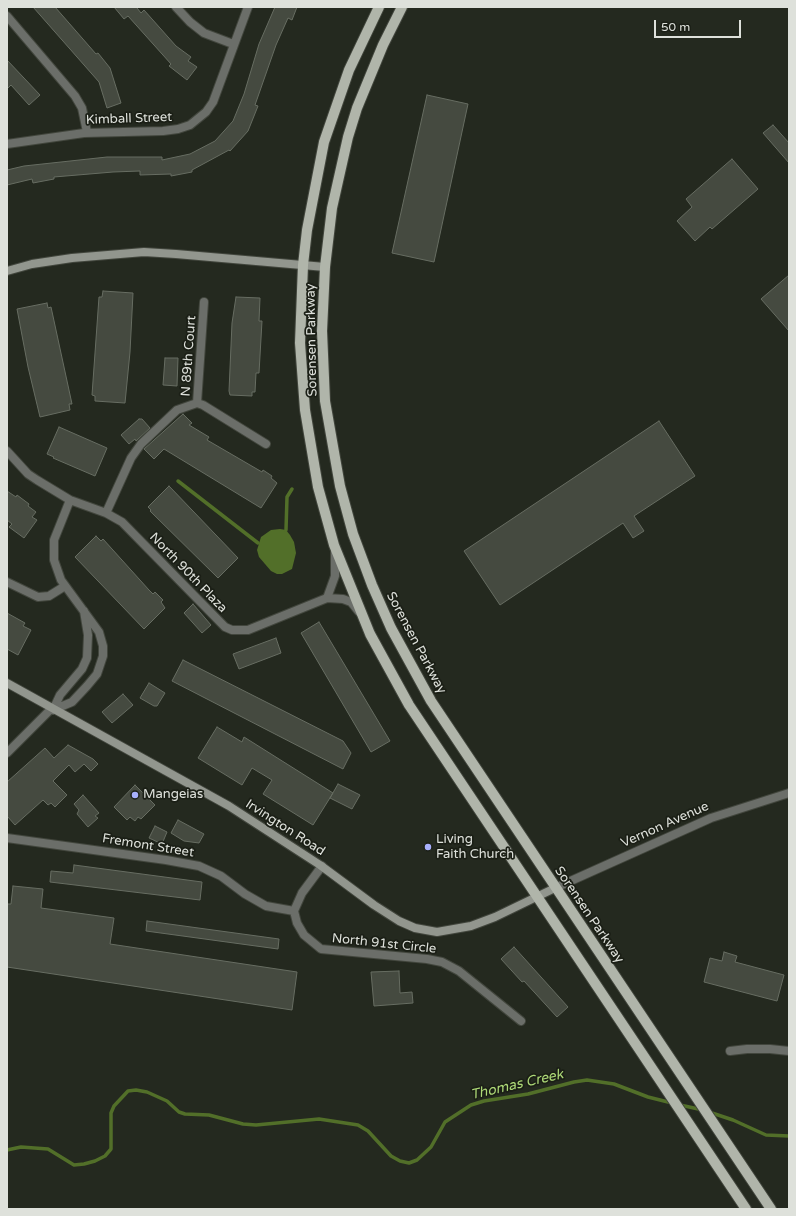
<!DOCTYPE html>
<style>
body{margin:0}
#map{position:relative;width:796px;height:1216px;overflow:hidden;background:#24291f;font-family:"Varela Round",sans-serif}
canvas{display:block}
.frame{position:absolute;inset:0;border:8px solid #dee1db;pointer-events:none}
.scale{position:absolute;left:654px;top:20px;width:87px;height:18px;box-sizing:border-box;border:2px solid #dee1db;border-top:0;padding-left:5px;font-size:12px;line-height:14px;white-space:nowrap;color:#dee1db;-webkit-text-stroke:3px #1b1f16;paint-order:stroke}
</style>
<div id="map">
<canvas width="796" height="1216"></canvas>
<div class="frame"></div>
<div class="scale">50 m</div>
</div>
<script>
const g = document.querySelector('canvas').getContext('2d');
g.lineJoin = 'round';
function paint(path, color) { g.fillStyle = color; g.fill(path, 'evenodd'); }
const shape = rows => new Path2D(rows.map(r => 'M' + r).join(''));
function stroke(path, color, width, dash) { g.strokeStyle = color; g.lineWidth = width; g.lineCap = dash ? 'butt' : 'round'; g.setLineDash(dash || []); g.stroke(path); }
function drawText(font, color, halo, rows, align = 'center') {
  g.font = font + ' "Varela Round",sans-serif'; g.lineWidth = 3.5; g.setLineDash([]); g.textBaseline = 'middle'; g.strokeStyle = halo; g.fillStyle = color; for (const [text, x, y, turn = 0] of rows) {
    g.save(); g.translate(x, y); g.rotate((+turn || 0) * Math.PI / 180); g.textAlign = isNaN(turn) ? turn : align; if (halo) g.strokeText(text, 0, 0); g.fillText(text, 0, 0); g.restore();
  }
}
const water = shape([
 [280,529,286,530,290,535,294,542,296,553,292,569,282,574,277,574,271,571,259,557,257,550,261,537,271,530]
]);
const stream = shape([
 [178,481,258,543],
 [286,530,287,497,292,489],
 [680,1105,703,1110],
 [709,1112,733,1120,766,1135,789,1136],
 [7,1150,21,1147,48,1149,74,1165,84,1164,95,1161,105,1156,111,1149,111,1113,114,1106,128,1091,136,1090,147,1092,167,1101,179,1112,185,1114,209,1115,243,1124,256,1125,319,1119,358,1125,368,1131,391,1156,400,1161,409,1163,417,1160,431,1147,445,1122,471,1105,484,1101,528,1094,574,1082,587,1080,614,1084,648,1097,672,1103]
]);
const building = shape([
 [33,7,55,7,96,54,98,53,110,68,121,103,107,108,99,82,33,7],
 [114,7,138,7,137,8,141,13,144,10,176,46,191,57,188,61,197,67,187,80,169,66,171,64,128,16,124,19,114,7],
 [275,7,297,7,292,20,288,18,276,45,255,105,258,106,248,131,230,151,229,150,192,170,192,172,171,176,171,174,140,175,140,171,113,172,54,177,54,179,33,183,32,179,7,185,7,170,24,166,107,157,162,157,162,160,190,154,215,141,233,121,244,94,259,44,275,7],
 [7,60,40,95,29,105,11,85,7,89,7,60],
 [427,95,468,104,434,262,392,253,427,95],
 [773,125,789,143,789,163,763,133,773,125],
 [732,159,758,189,712,229,710,227,695,241,677,221,692,207,686,199,732,159],
 [789,275,789,331,761,299,789,275],
 [103,291,133,293,130,352,125,403,95,401,95,396,92,395,99,297,102,297,103,291],
 [236,297,260,298,259,321,262,321,259,373,256,373,255,392,252,392,252,396,230,395,229,391,232,323,236,297],
 [47,303,48,308,51,307,72,404,69,404,70,410,40,417,28,367,17,309,47,303],
 [165,358,178,358,177,386,163,385,165,358],
 [183,414,192,423,189,425,209,437,207,440,262,472,263,470,272,476,271,478,277,483,261,508,164,449,154,459,144,449,183,414],
 [139,419,142,419,150,428,136,441,135,439,129,444,121,435,139,419],
 [659,421,695,476,634,516,644,531,633,538,623,523,500,605,464,551,659,421],
 [59,427,107,448,95,476,53,458,54,457,47,454,59,427],
 [169,486,238,558,218,578,150,511,151,510,148,507,169,486],
 [7,491,16,497,17,495,29,504,28,506,36,512,32,517,37,520,24,538,9,527,12,524,7,520,7,491],
 [96,536,101,541,103,539,149,590,153,594,155,592,163,600,161,602,165,608,144,629,75,557,96,536],
 [193,604,211,625,202,633,184,613,193,604],
 [7,613,25,623,23,626,31,630,18,655,7,649,7,613],
 [319,622,390,741,371,752,301,633,319,622],
 [276,638,281,653,239,669,233,654,276,638],
 [183,660,343,741,351,753,343,769,172,681,183,660],
 [149,683,165,693,157,706,154,706,140,698,149,683],
 [123,694,133,705,112,723,102,712,123,694],
 [217,727,242,742,244,737,333,793,313,825,263,794,272,780,252,768,242,785,198,758,217,727],
 [68,745,93,759,98,764,91,771,84,764,75,772,69,765,53,781,67,795,55,807,51,803,48,805,43,800,15,825,7,816,7,782,45,748,54,758,68,745],
 [338,784,360,795,352,809,330,798,338,784],
 [135,785,155,805,141,819,138,817,135,821,130,817,127,820,114,807,135,785],
 [83,795,99,813,95,816,98,818,88,827,77,814,79,810,74,804,83,795],
 [178,820,204,834,199,843,184,841,171,833,178,820],
 [155,826,167,832,162,844,149,838,155,826],
 [74,865,202,882,200,900,50,882,51,871,73,873,74,865],
 [13,886,43,889,41,908,114,918,110,944,297,972,292,1010,7,967,7,904,11,904,13,886],
 [147,921,279,939,278,949,146,931,147,921],
 [514,947,568,1007,557,1017,524,981,522,982,501,959,514,947],
 [724,952,737,956,735,962,784,975,777,1001,704,982,710,958,722,961,724,952],
 [399,971,400,993,412,992,413,1003,374,1006,371,972,399,971]
]);
const street = shape([
 [176,7,190,22,204,33,233,44],
 [7,16,75,96,82,108,87,132],
 [7,144,84,133,163,131,178,129,190,125,206,112,213,102,248,7],
 [197,403,204,302],
 [197,403,203,405,266,444],
 [7,451,28,474,37,480,70,500,106,513,122,522,225,627,232,630,248,630,327,598,343,599,351,602,359,612],
 [106,513,131,458,141,444,177,410,197,403],
 [7,582,38,597,49,596,65,586],
 [327,598,335,576,335,551],
 [53,710,72,702,87,686,97,674,103,656,103,646,99,632,61,580,54,560,54,540,70,500],
 [53,710,60,695,82,669,87,658,88,635,84,611],
 [7,753,51,709],
 [7,838,166,860,199,866,221,876,245,894,266,906,294,911],
 [555,888,711,818,789,793],
 [294,911,297,923,304,935,321,949,427,959,442,962,459,971,521,1021],
 [294,911,302,893,322,866],
 [730,1051,747,1049,770,1049,789,1051]
]);
const secondary = shape([
 [7,271,32,264,72,258,144,252,176,254,325,267],
 [7,683,229,806,320,865,374,905,399,921,415,928,437,932,471,926,495,917,555,888]
]);
const primary = shape([
 [379,7,349,70,324,142,307,230,303,265,300,343,305,410,318,487,334,545,370,634,409,705,746,1209],
 [402,7,383,45,357,108,348,137,332,208,325,267,322,331,325,401,340,486,353,534,372,585,391,628,431,701,771,1209]
]);
const markers = [
 [135,795,4,"#a8b0fc"],
 [428,847,4,"#a8b0fc"]
];
const streetNames = [
 ["Kimball Street",129,119,-2],
 ["Sorensen Parkway",312,340,-91],
 ["N 89th Court",189,356,-86],
 ["North 90th Plaza",188,573,46],
 ["Sorensen Parkway",416,643,62],
 ["Vernon Avenue",665,825,-24],
 ["Irvington Road",285,828,33],
 ["Fremont Street",148,846,9],
 ["Sorensen Parkway",589,915,56],
 ["North 91st Circle",384,944,6]
];
const poiNames = [
 ["Mangeias",143,795],
 ["Living",436,840],
 ["Faith Church",436,855]
];
const waterNames = [
 ["Thomas Creek",517,1085,-13]
];
paint(water, '#526f29');
stroke(stream, '#526f29', 3.5);
paint(building, '#454a40');
stroke(building, '#676d62', 1);
stroke(street, '#42463d', 10);
stroke(secondary, '#42463d', 10);
stroke(primary, '#42463d', 12);
stroke(street, '#6b6e69', 8);
stroke(secondary, '#92968e', 8);
stroke(primary, '#b0b5aa', 10);
for (const [x, y, r, color] of markers) { const dot = new Path2D(); dot.arc(x, y, r, 0, 2 * Math.PI); g.fillStyle = color; g.fill(dot); stroke(dot, '#1b1f16', 1.5); }
drawText('13px', '#dee1db', '#1b1f16', streetNames);
drawText('13px', '#dee1db', '#1b1f16', poiNames, 'left');
drawText('italic 14px', '#add877', '#1b1f16', waterNames);
</script>
